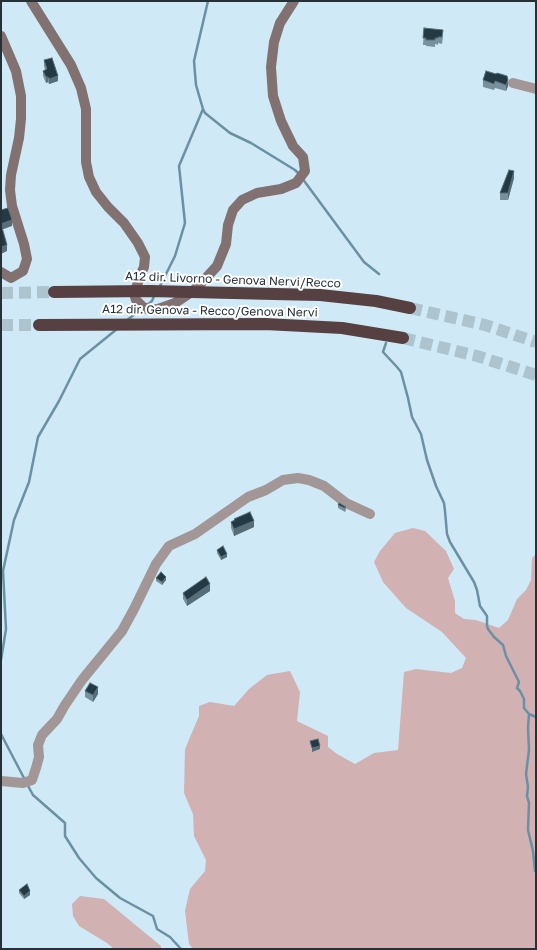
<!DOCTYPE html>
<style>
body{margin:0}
#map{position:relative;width:537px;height:950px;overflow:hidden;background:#cfe9f6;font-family:"Golos Text",sans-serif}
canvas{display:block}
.frame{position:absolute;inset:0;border:2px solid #263035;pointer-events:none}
</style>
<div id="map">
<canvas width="537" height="950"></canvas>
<div class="frame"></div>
</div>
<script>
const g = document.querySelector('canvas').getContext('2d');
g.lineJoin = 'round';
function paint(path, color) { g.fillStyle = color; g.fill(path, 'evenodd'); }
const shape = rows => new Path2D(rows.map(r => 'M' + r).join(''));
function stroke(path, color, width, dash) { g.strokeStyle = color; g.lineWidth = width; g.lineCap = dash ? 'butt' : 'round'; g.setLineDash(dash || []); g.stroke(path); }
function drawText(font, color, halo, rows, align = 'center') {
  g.font = font + ' "Golos Text",sans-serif'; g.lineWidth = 4; g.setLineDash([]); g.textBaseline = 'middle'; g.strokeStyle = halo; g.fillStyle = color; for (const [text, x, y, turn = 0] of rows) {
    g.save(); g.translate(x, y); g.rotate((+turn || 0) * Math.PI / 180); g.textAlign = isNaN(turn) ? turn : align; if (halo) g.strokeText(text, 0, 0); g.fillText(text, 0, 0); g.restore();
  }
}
const green = shape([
 [413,528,425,531,446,551,454,569,448,578,455,601,455,613,464,619,476,620,499,628,508,620,517,599,526,590,531,580,532,558,536,554,536,949,193,949,189,944,185,911,190,889,205,871,206,860,194,836,193,814,184,793,185,749,199,716,199,706,210,702,234,706,249,689,267,675,290,671,300,692,297,721,328,736,328,747,337,754,355,764,374,753,398,750,404,672,416,669,451,673,462,668,466,658,442,632,406,608,383,582,374,562,380,551,395,533],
 [80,896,104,899,161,946,161,949,114,949,107,943,79,926,73,916,72,904]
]);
const stream = shape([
 [203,109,205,113,230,133,251,143,295,170,299,174],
 [302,178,364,262,379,274],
 [159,288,175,256,185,223,179,166,203,109,196,85,194,61,208,1],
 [146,306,152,301,155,294],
 [127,320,142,309],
 [386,343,383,352,397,367,401,372,408,398,412,417,421,434,427,460,436,486,444,503,445,511,447,534,450,542,474,582,477,590,480,606,487,616,487,626,488,629,494,637,503,645,506,656,519,682,517,688,520,691,524,699,524,708,529,714,536,717],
 [1,660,6,629,3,571,14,520,29,482,38,437,59,401,80,359,117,329],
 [529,714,528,728,529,750,526,774,528,787,527,796,529,803,528,830,533,851,535,871],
 [1,734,25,780],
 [27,784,33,795,65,823,65,836,79,858,96,878,120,898,153,916,157,929,170,937,181,949]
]);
const highwayTunnel = shape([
 [1,293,54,292],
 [410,308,485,325,536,342],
 [1,325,39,325],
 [403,338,477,356,536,375]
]);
const street = shape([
 [513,83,536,89],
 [1,781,23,783,32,780,36,768,39,757,38,745,42,735,57,719,65,705,82,680,122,631,134,609,156,564,169,546,195,534,248,497,266,490,283,480,298,478,309,480,324,486,346,503,370,514]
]);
const secondary = shape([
 [31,1,71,65,81,88,86,109,86,162,89,177,96,192,108,207,124,223,138,243,145,257,144,267,141,274,135,291,135,297,136,300,142,306,149,310,158,309,175,303,193,291,206,278,217,266,226,244,228,225,233,210,242,200,257,193,281,189,296,183,305,171,303,157,293,146,281,121,273,96,271,67,274,42,280,23,294,1],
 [1,36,16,71,21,96,21,119,19,138,11,175,10,190,12,206,24,244,27,259,23,271,11,278,1,272]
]);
const highway = shape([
 [274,294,320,295,376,301,410,308],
 [39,325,265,324,342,328,403,338]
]);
const highwayBridge = shape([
 [54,292,150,291,274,294]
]);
const wall = shape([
 [424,28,443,37,442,44,438,43,438,45,435,44,435,47,426,46,426,45,423,45],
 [44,60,58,81,49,84,48,82,46,83,43,76,43,71,45,70,44,66],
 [496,74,508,86,506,91,495,88,494,90,483,87,483,80],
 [514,178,508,200,500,200,500,193],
 [338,505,346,507,346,510,345,512,338,508],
 [234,519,254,527,234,536,231,528,231,522,234,520],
 [217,550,227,557,221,560,217,553],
 [156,578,166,580,162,585,156,581],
 [210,591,187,606,183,599,183,593],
 [85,691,98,694,93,702,85,697],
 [19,890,30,895,24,899,19,893]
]);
const shadedWall = shape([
 [58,76,58,81,49,84,49,79],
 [46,77,48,77,48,82,46,83],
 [508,80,508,86,506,91,506,85],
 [514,171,514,178,508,200,508,193],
 [12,220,12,226,1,230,1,224],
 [7,245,7,251,1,254,1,247],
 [254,521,254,527,234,536,234,529],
 [227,554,227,557,221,560,221,557],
 [166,577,166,580,162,585,162,582],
 [210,584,210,591,187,606,187,600],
 [98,687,98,694,93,702,93,695],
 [320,746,320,749,312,752,312,748],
 [30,891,30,895,24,899,24,896]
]);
const building = shape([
 [424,28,443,30,442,37,438,37,438,38,435,38,435,40,426,40,426,38,423,38,424,28],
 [52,58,58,76,49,79,48,77,46,77,43,71,47,69,44,60,52,58],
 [486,71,496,74,497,73,507,76,508,80,506,85,495,81,494,84,483,80,486,71],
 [509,170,514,171,508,193,500,193,509,170],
 [8,208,12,220,1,224,1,210,8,208],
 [1,224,7,245,1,247,1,224],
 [339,503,346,507,345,508,338,505,339,503],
 [250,512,254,521,234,529,231,522,235,520,234,519,250,512],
 [223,546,227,554,221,557,217,550,223,546],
 [161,572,166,577,162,582,156,578,161,572],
 [206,577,210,584,187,600,183,593,206,577],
 [90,683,98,687,93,695,85,691,90,683],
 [318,739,320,746,312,748,310,741,318,739],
 [27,884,30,891,24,896,19,890,27,884]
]);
const streetNames = [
 ["A12 dir. Livorno - Genova Nervi/Recco",233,280,2],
 ["A12 dir. Genova - Recco/Genova Nervi",210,311,1]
];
paint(green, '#d1b1b2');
stroke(stream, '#6a91a3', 2.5);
stroke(highwayTunnel, '#adc4cf', 12, [12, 6]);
stroke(street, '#a39696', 10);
stroke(secondary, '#827171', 10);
stroke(highway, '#574041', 12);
stroke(highwayBridge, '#574041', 12);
paint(wall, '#79919c');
paint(shadedWall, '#576e79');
paint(building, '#233943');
stroke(building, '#576e79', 1);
drawText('12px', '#263035', '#fff', streetNames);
</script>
